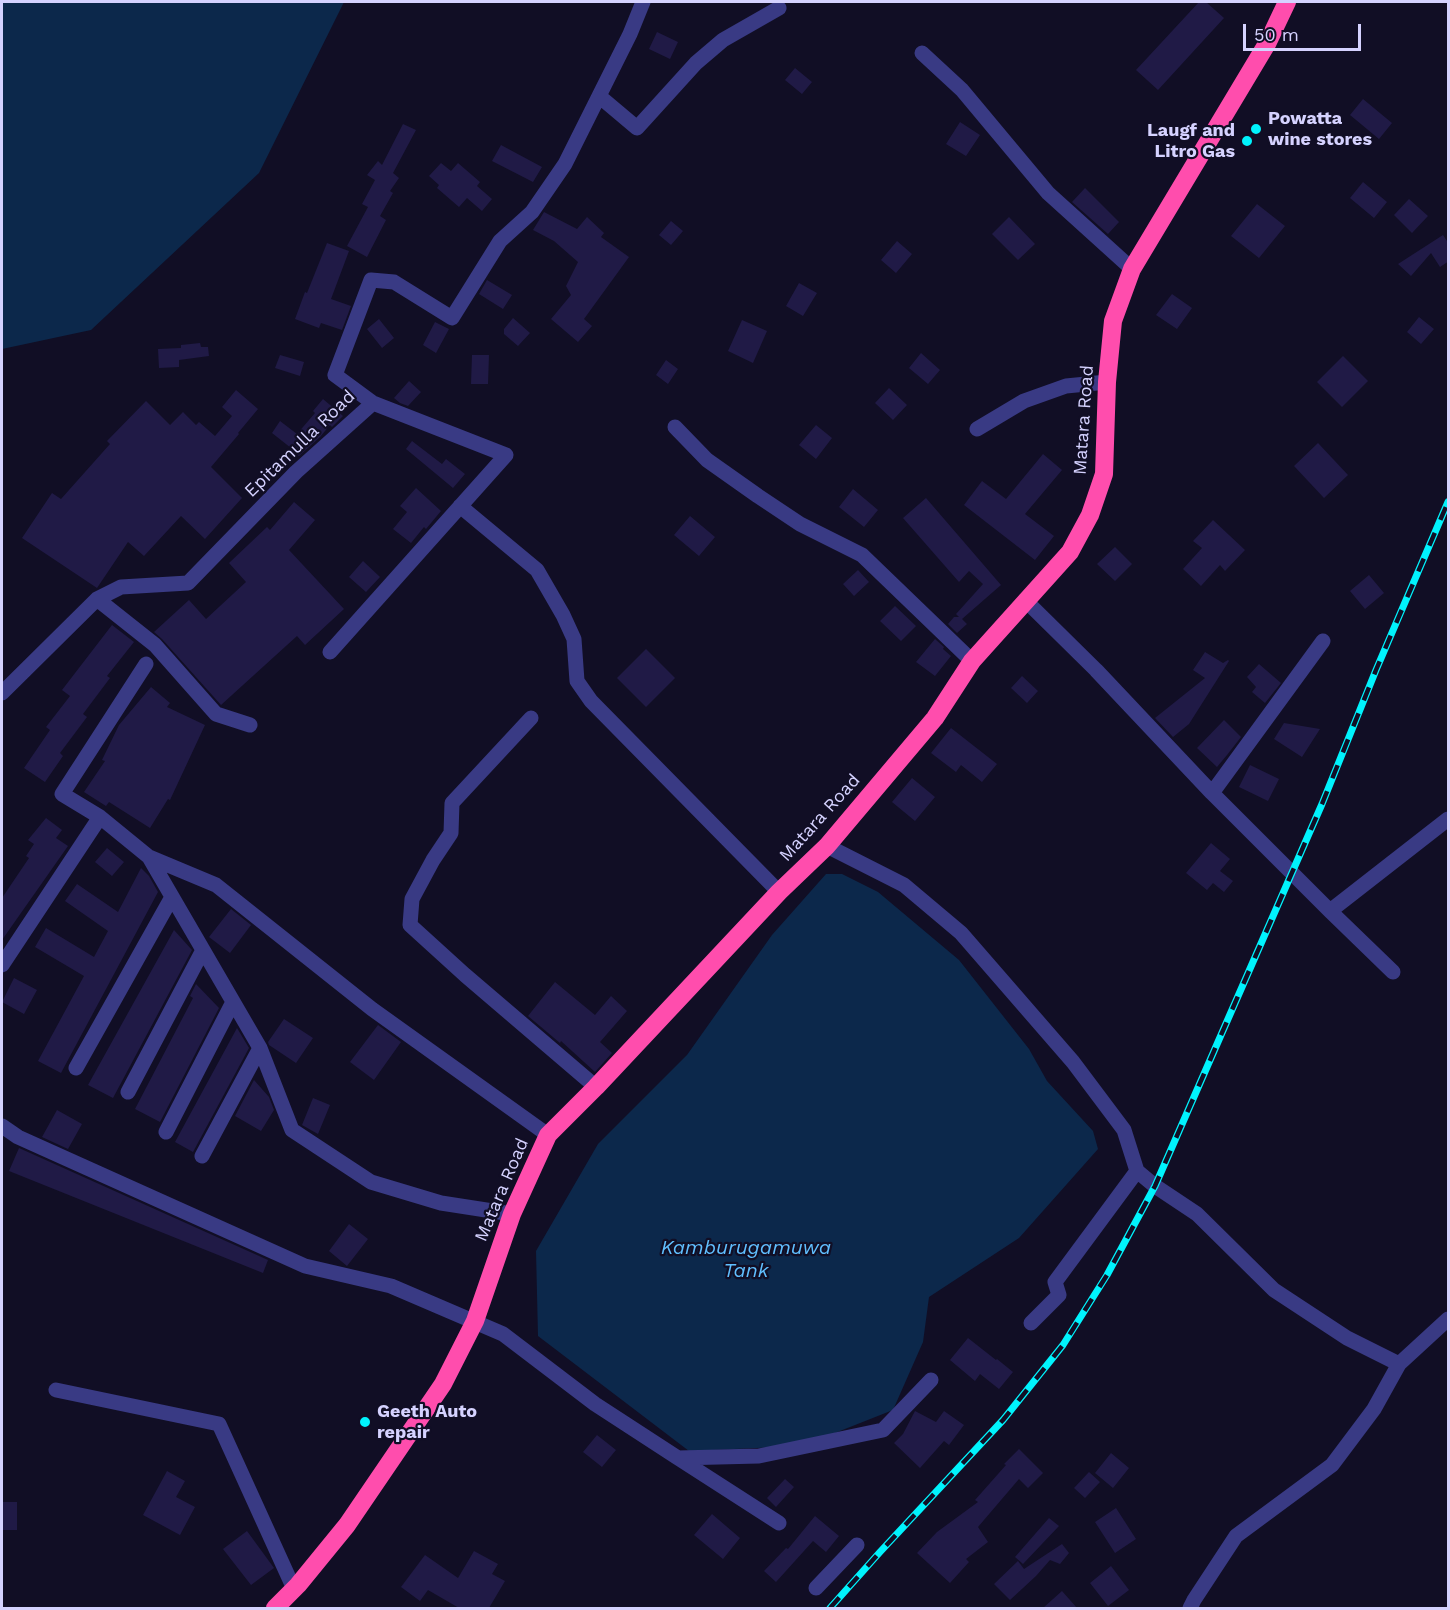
<!DOCTYPE html>
<style>
body{margin:0}
#map{position:relative;width:1450px;height:1610px;overflow:hidden;background:#110e25;font-family:"Work Sans",sans-serif}
canvas{display:block}
.frame{position:absolute;inset:0;border:3px solid #d5d2ff;pointer-events:none}
.scale{position:absolute;left:1243px;top:24px;width:118px;height:27px;box-sizing:border-box;border:3px solid #d5d2ff;border-top:0;padding-left:8px;font-size:18px;line-height:21px;white-space:nowrap;color:#d5d2ff;-webkit-text-stroke:4px #110e25;paint-order:stroke}
</style>
<div id="map">
<canvas width="1450" height="1610"></canvas>
<div class="frame"></div>
<div class="scale">50 m</div>
</div>
<script>
const g = document.querySelector('canvas').getContext('2d');
g.lineJoin = 'round';
function paint(path, color) { g.fillStyle = color; g.fill(path, 'evenodd'); }
const shape = rows => new Path2D(rows.map(r => 'M' + r).join(''));
function stroke(path, color, width, dash) { g.strokeStyle = color; g.lineWidth = width; g.lineCap = dash ? 'butt' : 'round'; g.setLineDash(dash || []); g.stroke(path); }
function drawText(font, color, halo, rows, align = 'center') {
  g.font = font + ' "Work Sans",sans-serif'; g.lineWidth = 4.5; g.setLineDash([]); g.textBaseline = 'middle'; g.strokeStyle = halo; g.fillStyle = color; for (const [text, x, y, turn = 0] of rows) {
    g.save(); g.translate(x, y); g.rotate((+turn || 0) * Math.PI / 180); g.textAlign = isNaN(turn) ? turn : align; if (halo) g.strokeText(text, 0, 0); g.fillText(text, 0, 0); g.restore();
  }
}
const water = shape([
 [2,2,344,2,259,173,91,330,2,349],
 [826,874,842,874,878,892,959,960,1029,1049,1047,1081,1093,1131,1098,1149,1019,1238,929,1297,923,1342,893,1410,802,1446,689,1451,538,1336,536,1251,598,1144,687,1055,772,935]
]);
const building = shape([
 [1199,2,1206,2,1224,18,1158,90,1136,70],
 [657,32,678,42,670,59,649,49],
 [795,68,812,82,802,94,785,80],
 [1363,99,1392,123,1379,139,1350,115],
 [960,122,980,135,966,156,946,144],
 [403,124,416,130,393,173,399,178,390,191,393,193,380,216,386,220,367,257,347,246,368,207,362,204,375,180,367,175,378,161,382,165],
 [501,145,542,167,533,182,492,161],
 [441,163,451,171,458,163,480,182,477,186,492,199,482,211,467,198,459,207,437,188,439,185,429,176],
 [1363,182,1387,202,1374,218,1350,198],
 [1085,188,1119,222,1108,234,1072,202],
 [1409,199,1428,216,1412,233,1394,215],
 [1257,204,1285,226,1259,258,1231,236],
 [544,212,577,229,587,217,604,233,601,237,629,257,584,319,592,326,578,342,551,319,571,295,566,286,578,262,554,241,533,230],
 [1009,217,1035,244,1018,260,992,234],
 [671,221,683,231,671,245,659,235],
 [1443,235,1449,244,1449,261,1440,267,1431,253,1411,276,1398,264],
 [897,241,912,254,896,273,881,260],
 [327,243,349,251,331,299,351,306,342,330,321,323,319,328,295,319,305,292,307,293],
 [487,280,512,295,503,309,479,294],
 [799,283,817,293,803,316,786,306],
 [1172,294,1192,308,1177,329,1156,315],
 [1419,317,1434,329,1421,344,1407,332],
 [513,318,530,333,518,346,504,334,504,329],
 [379,319,394,338,382,348,367,329],
 [742,320,767,331,753,363,728,351],
 [435,322,449,329,436,353,423,345],
 [200,343,201,347,208,347,209,356,179,360,179,367,159,368,158,349,181,348,181,345],
 [921,353,940,370,928,384,909,368],
 [280,355,304,362,300,376,275,368],
 [472,355,489,355,488,384,471,384],
 [1343,356,1368,381,1342,407,1317,382],
 [666,360,678,369,668,384,656,375],
 [409,381,421,392,408,406,400,403,394,398],
 [889,388,907,405,893,420,875,403],
 [236,390,258,409,238,433,239,434,211,467,242,498,205,539,181,516,144,556,128,542,97,588,22,538,52,493,61,499,110,444,107,441,146,401,170,425,183,412,196,425,199,422,215,436,232,416,222,407],
 [323,399,343,416,332,427,330,425,320,437,299,456,290,449,291,448,272,433,280,421,297,434,315,413,313,411],
 [816,425,832,438,816,459,799,445],
 [412,441,442,464,446,459,465,474,453,488,406,449],
 [1318,443,1348,475,1324,498,1294,466],
 [1043,454,1062,470,1025,514,1054,536,1035,560,964,505,982,481,1006,499],
 [416,488,441,511,426,529,424,527,411,543,393,529,407,512,400,506],
 [853,489,878,510,864,527,839,507],
 [926,498,1001,585,962,619,967,624,957,633,948,624,954,617,959,617,956,614,983,584,969,571,959,582,903,518],
 [294,502,315,520,289,550,344,609,305,645,297,636,221,705,162,639,154,632,189,600,206,619,246,582,229,563,267,527,270,530],
 [690,516,715,537,699,556,674,535],
 [1213,520,1245,550,1225,571,1220,565,1201,586,1183,569,1202,548,1193,541],
 [1115,547,1132,564,1115,581,1097,564],
 [363,561,380,577,366,592,349,577],
 [858,570,869,582,854,596,843,584],
 [1369,575,1384,593,1365,609,1350,591],
 [895,606,916,626,901,641,880,621],
 [112,625,134,642,107,676,110,678,83,714,87,717,60,753,63,756,45,782,24,768,50,730,46,727,70,696,62,690],
 [935,639,944,647,943,649,951,656,935,676,916,662],
 [646,649,675,678,646,707,617,678],
 [1205,652,1223,663,1228,660,1229,661,1189,724,1173,737,1155,718,1205,678,1193,670],
 [1259,664,1281,683,1265,703,1252,692,1256,687,1247,677],
 [1022,676,1038,691,1027,703,1011,688],
 [151,687,170,703,167,707,205,725,170,800,168,799,150,828,109,802,106,806,84,792,105,761,102,760,119,725],
 [1224,720,1241,737,1227,755,1217,767,1197,748],
 [1284,723,1320,729,1302,757,1274,739],
 [951,728,997,764,982,782,961,765,956,772,931,753],
 [1250,765,1279,779,1268,801,1239,787],
 [912,778,935,797,915,821,892,802],
 [46,818,62,830,56,838,68,846,2,940,2,898,29,858,26,856,34,844,28,840],
 [1211,843,1230,859,1220,871,1233,881,1224,892,1213,883,1207,890,1186,873],
 [107,848,124,862,112,876,95,862],
 [141,868,149,876,158,892,61,1073,38,1061,84,976,35,947,46,928,94,957,108,931,65,901,77,884,118,912],
 [231,909,251,925,230,953,209,937],
 [174,930,192,950,113,1098,88,1085],
 [14,978,37,990,24,1014,2,1002],
 [555,982,595,1015,611,996,627,1011,600,1042,612,1053,595,1072,561,1041,560,1043,528,1016],
 [196,984,219,1008,160,1122,135,1109,193,998,190,996],
 [284,1019,313,1038,296,1063,269,1045,268,1042],
 [378,1025,401,1042,374,1080,350,1062],
 [237,1028,249,1048,193,1152,175,1142],
 [254,1080,269,1097,274,1110,261,1131,235,1116],
 [313,1098,330,1105,318,1134,302,1125],
 [57,1110,82,1124,68,1149,42,1137],
 [19,1148,268,1260,263,1273,9,1171],
 [349,1224,368,1239,347,1266,329,1251],
 [968,1338,996,1360,997,1359,1013,1372,999,1389,980,1374,975,1381,950,1360],
 [915,1411,936,1422,944,1411,964,1425,949,1445,944,1441,920,1468,894,1443,903,1434],
 [597,1435,616,1450,602,1467,583,1452],
 [1019,1449,1043,1473,1028,1488,1019,1479,978,1527,988,1542,966,1559,969,1562,950,1583,917,1553,937,1532,978,1502,975,1500,1006,1465,1004,1464],
 [1111,1453,1129,1468,1113,1488,1095,1473],
 [167,1471,185,1481,176,1497,195,1507,180,1535,143,1515],
 [1089,1472,1100,1482,1085,1498,1074,1488],
 [785,1479,794,1487,776,1507,767,1498],
 [2,1502,17,1502,17,1530,2,1530],
 [1116,1508,1136,1539,1115,1553,1095,1522],
 [712,1514,740,1538,723,1559,694,1535],
 [815,1516,839,1536,826,1552,813,1541,776,1582,764,1571,786,1548,788,1549],
 [1049,1518,1059,1526,1023,1564,1015,1557],
 [247,1531,274,1568,251,1585,223,1549],
 [1062,1544,1069,1553,1060,1564,1050,1560,1036,1576,1010,1600,994,1584,1018,1561,1024,1569],
 [474,1551,498,1564,492,1574,505,1581,489,1608,459,1608,428,1590,420,1601,401,1587,425,1555,458,1578],
 [1111,1566,1129,1590,1108,1606,1090,1583],
 [1062,1591,1077,1608,1043,1608]
]);
const street = shape([
 [922,53,962,90,1048,193,1132,269],
 [599,96,637,128,696,63,723,40,779,8],
 [675,427,707,460,758,496,800,524,862,555,972,661],
 [977,429,1024,401,1066,386,1107,382],
 [460,506,537,570,563,615,574,639,577,681,591,701,779,892],
 [97,599,155,645,216,714,250,725],
 [1025,600,1096,670,1212,793,1330,911,1393,972],
 [330,652,506,455,373,403],
 [146,664,62,794,100,817,149,857,260,1048,292,1130,371,1182,441,1203,512,1214],
 [2,693,97,599,121,587,188,583,296,472,373,403,335,375,371,280,394,282,452,318,500,241,532,212,565,164,630,34,643,2],
 [531,718,452,803,451,833,433,860,412,899,410,925,465,975,596,1087],
 [1212,793,1323,641],
 [827,846,904,885,961,933,1073,1062,1124,1130,1137,1171,1155,1186,1197,1214,1274,1290,1347,1338,1399,1364,1448,1319],
 [149,857,216,885,372,1009,548,1135],
 [1330,911,1448,819],
 [2,965,100,817],
 [76,1068,172,897],
 [128,1092,203,950],
 [2,1126,18,1137,305,1266,391,1286,503,1334,595,1404,678,1458,759,1456,883,1430,931,1380],
 [166,1132,233,1002],
 [202,1156,260,1048],
 [1031,1323,1059,1295,1055,1282,1137,1171],
 [56,1390,219,1424,294,1589],
 [678,1458,779,1523],
 [816,1588,857,1545],
 [1190,1608,1194,1600,1236,1536,1332,1465,1374,1409,1399,1364]
]);
const highway = shape([
 [275,1608,298,1585,347,1525,443,1384,475,1321,512,1214,548,1135,596,1087,779,892,827,846,935,718,972,661,1070,552,1090,515,1104,474,1107,382,1113,321,1132,269,1268,42,1287,2]
]);
const rail = shape([
 [830,1608,880,1552,1003,1420,1063,1345,1107,1275,1155,1186,1322,804,1376,670,1448,502]
]);
const markers = [
 [1256,129,6,"#00f3fd"],
 [1247,141,6,"#00f3fd"],
 [365,1422,6,"#00f3fd"]
];
const poiNames = [
 ["Powatta",1268,119],
 ["wine stores",1268,140],
 ["Laugf and",1235,131,"right"],
 ["Litro Gas",1235,152,"right"],
 ["Geeth Auto",377,1412],
 ["repair",377,1433]
];
const streetNames = [
 ["Matara Road",1084,420,-86],
 ["Epitamulla Road",300,444,-44],
 ["Matara Road",820,818,-48],
 ["Matara Road",502,1190,-67]
];
const waterNames = [
 ["Kamburugamuwa",746,1248],
 ["Tank",746,1271]
];
paint(water, '#0c284b');
paint(building, '#201a46');
stroke(street, '#393a84', 15);
stroke(highway, '#ff4dad', 18);
stroke(rail, '#00f3fd', 7);
stroke(rail, '#110e25', 4.5, [14]);
for (const [x, y, r, color] of markers) { const dot = new Path2D(); dot.arc(x, y, r, 0, 2 * Math.PI); g.fillStyle = color; g.fill(dot); stroke(dot, '#110e25', 2); }
drawText('bold 18px', '#d5d2ff', '#110e25', poiNames, 'left');
drawText('18px', '#d5d2ff', '#110e25', streetNames);
drawText('italic 20px', '#60bfff', '#110e25', waterNames);
</script>
